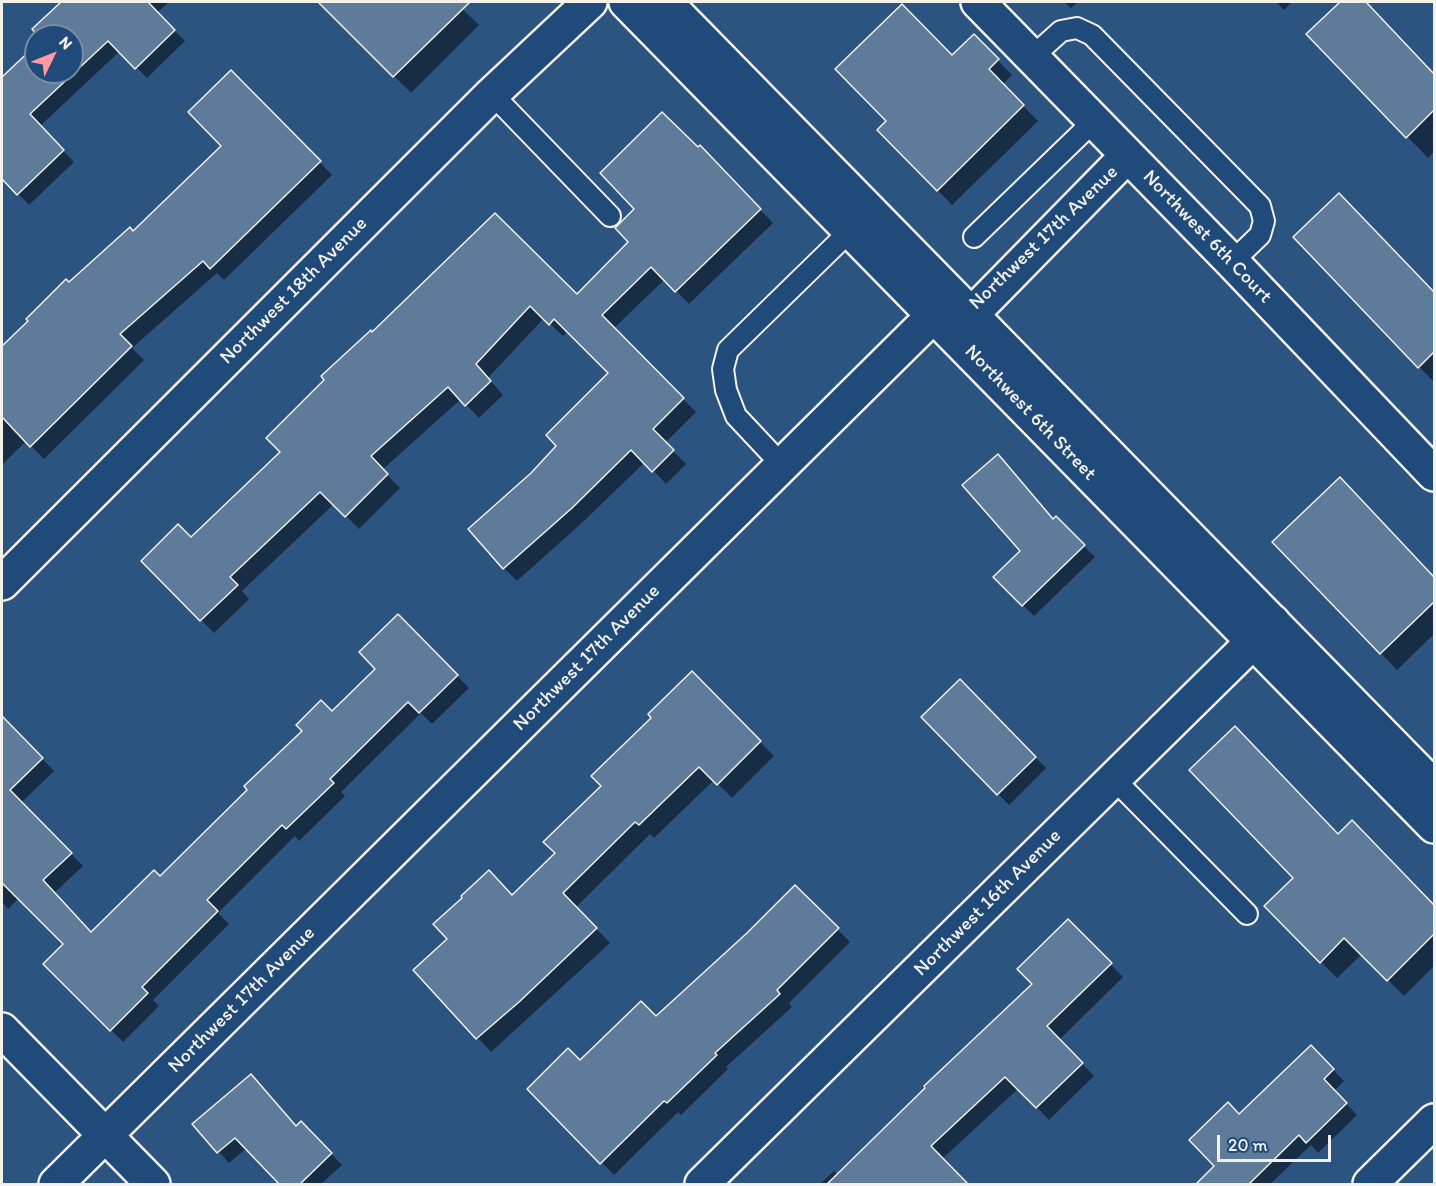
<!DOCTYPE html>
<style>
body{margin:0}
#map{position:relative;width:1436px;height:1186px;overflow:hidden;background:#2c5481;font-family:Itim,sans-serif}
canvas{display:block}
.frame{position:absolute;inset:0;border:3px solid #f4f1e8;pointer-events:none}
.north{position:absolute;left:24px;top:24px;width:60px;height:60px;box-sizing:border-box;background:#1f4a7a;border:2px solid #748da6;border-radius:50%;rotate:47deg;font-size:16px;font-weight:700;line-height:24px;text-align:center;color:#f4f1e8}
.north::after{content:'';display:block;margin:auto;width:21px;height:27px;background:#ff9aa2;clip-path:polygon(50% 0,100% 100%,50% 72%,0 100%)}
.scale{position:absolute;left:1217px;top:1135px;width:114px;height:27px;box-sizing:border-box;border:3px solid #f4f1e8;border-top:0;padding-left:8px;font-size:18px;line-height:21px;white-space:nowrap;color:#f4f1e8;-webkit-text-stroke:4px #1f4a7a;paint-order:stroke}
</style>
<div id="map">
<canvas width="1436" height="1186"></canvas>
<div class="frame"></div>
<div class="north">N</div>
<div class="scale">20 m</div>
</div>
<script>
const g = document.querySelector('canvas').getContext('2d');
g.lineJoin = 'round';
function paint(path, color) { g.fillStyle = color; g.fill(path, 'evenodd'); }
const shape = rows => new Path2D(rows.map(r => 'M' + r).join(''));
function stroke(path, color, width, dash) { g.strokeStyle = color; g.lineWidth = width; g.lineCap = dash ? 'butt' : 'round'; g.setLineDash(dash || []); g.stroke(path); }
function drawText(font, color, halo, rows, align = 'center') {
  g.font = font + ' Itim,sans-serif'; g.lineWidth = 6; g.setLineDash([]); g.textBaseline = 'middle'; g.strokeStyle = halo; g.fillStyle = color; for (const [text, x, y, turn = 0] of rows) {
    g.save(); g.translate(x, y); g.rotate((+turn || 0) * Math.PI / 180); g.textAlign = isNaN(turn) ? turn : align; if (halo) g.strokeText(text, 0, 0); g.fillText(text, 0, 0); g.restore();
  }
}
const shadow = shape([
 [63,2,169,2,157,13,185,41,147,78,120,51,40,126,74,162,29,205,2,177,2,79,36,47,36,72,72,72,72,36,40,36,34,29],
 [320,2,455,2,479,25,411,93],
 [1064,2,1078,2,1071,8],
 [1276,2,1292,2,1284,10],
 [1342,2,1364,2,1434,74,1434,151,1428,158,1308,34],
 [974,36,1012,75,1002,85,1038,121,952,205,879,130],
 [231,72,332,175,224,280,217,273,132,348,144,360,44,459,26,441,2,465,2,348,69,284,133,233,223,146],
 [712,160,773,223,689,304,665,279,613,329,696,412,665,443,686,464,666,484,645,462,585,520,517,581,504,568,532,474,558,446,610,373,568,331,563,336,544,318,488,378,503,395,479,418,461,399,382,470,400,488,359,529,334,504,242,591,249,599,214,633,143,561,191,539,282,452,371,333,577,296],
 [1360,216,1434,293,1434,382,1295,238],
 [1356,495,1434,578,1434,634,1397,670,1274,542],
 [1056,518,1095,557,1034,616,995,577],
 [398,616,469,688,432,724,421,713,341,792,345,796,299,841,295,836,218,913,229,924,153,1000,159,1006,123,1042,45,964,65,944,19,898,8,909,2,902,2,717,54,771,21,803,83,866,54,893,92,934,160,878,377,669],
 [692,673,774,756,732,798,714,780,654,838,650,834,576,907,610,943,491,1052,415,970,512,896,557,853,603,786,653,718],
 [960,681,1046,768,1009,805,923,717],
 [1352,822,1434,906,1434,966,1404,996,1362,954,1337,978,1266,906],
 [795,887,850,942,789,1003,792,1007,726,1067,728,1069,681,1115,678,1112,614,1175,529,1089,581,1062,656,1018,748,934],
 [1068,921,1123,977,1059,1040,1094,1076,1049,1120,1019,1088,942,1159,967,1184,820,1184,834,1171,838,1175,1035,985],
 [1311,1047,1344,1081,1334,1091,1357,1115,1318,1153,1311,1145,1270,1184,1197,1184,1216,1166,1240,1116],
 [301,1123,342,1165,321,1184,282,1184,247,1148,229,1163,194,1124,297,1128]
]);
const building = shape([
 [61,2,148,2,175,30,135,69,108,41,30,114,64,150,17,195,2,179,2,77,36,45,36,72,72,72,72,36,38,36,32,29,61,2],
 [318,2,470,2,393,77,318,2],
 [1340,2,1366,2,1434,74,1434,110,1406,138,1306,34,1340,2],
 [902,4,952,55,974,34,999,59,989,69,1024,105,937,191,877,130,886,121,835,69,902,4],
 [231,70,321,161,210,269,203,261,120,334,132,346,30,447,2,417,2,346,28,321,26,319,66,279,69,282,130,227,133,231,221,146,188,112,231,70],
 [662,112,698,147,700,145,761,209,675,292,651,267,602,315,684,398,653,429,674,450,652,472,631,450,572,508,503,569,468,529,531,473,556,446,546,435,608,373,554,319,549,325,530,306,476,364,491,381,465,406,448,387,371,456,388,474,345,517,320,492,230,577,238,585,200,621,141,561,178,524,191,537,280,452,266,438,324,380,321,376,371,330,372,332,495,213,577,294,628,242,615,228,634,209,600,173,662,112],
 [1339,193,1434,292,1434,352,1418,368,1293,237,1339,193],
 [998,454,1053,519,1056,516,1085,545,1022,606,993,577,1020,551,962,485,998,454],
 [1340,477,1434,577,1434,602,1380,654,1272,542,1340,477],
 [398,614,458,675,419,713,408,702,330,779,334,783,286,829,282,825,207,900,218,911,142,987,148,993,110,1031,43,964,63,944,2,883,2,716,43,758,10,790,72,853,43,880,91,932,154,870,160,876,247,790,244,786,302,731,296,725,321,700,332,711,375,669,359,652,398,614],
 [692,671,761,741,717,785,699,767,639,825,635,822,563,893,597,928,519,1002,476,1039,413,970,447,939,433,924,462,898,461,896,489,870,512,895,555,853,543,842,601,786,591,776,651,718,648,714,692,671],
 [960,679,1036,757,997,795,921,717,960,679],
 [1235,726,1338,834,1352,820,1434,905,1434,934,1387,981,1344,938,1320,963,1264,906,1293,878,1189,770,1235,726],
 [795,885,839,928,777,990,780,994,715,1053,717,1055,667,1103,664,1101,600,1164,527,1089,568,1048,580,1060,641,1001,656,1016,747,933,795,885],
 [1068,919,1112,963,1047,1026,1083,1063,1036,1108,1005,1077,931,1146,969,1185,826,1185,925,1088,924,1086,1032,984,1017,969,1068,919],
 [1311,1045,1334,1069,1324,1079,1347,1103,1306,1143,1299,1135,1248,1185,1195,1185,1214,1166,1189,1140,1228,1102,1239,1114,1311,1045],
 [251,1074,296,1126,301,1121,332,1153,299,1185,280,1185,235,1138,217,1153,192,1124,251,1074]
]);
const service = shape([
 [1032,57,1061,31,1077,28,1092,35,1260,206,1264,221,1260,235,1232,262],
 [492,94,610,216],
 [974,237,1094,121],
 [782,465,736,416,726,390,723,369,728,350,851,230],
 [1114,779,1247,914]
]);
const minor = shape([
 [978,2,1232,262,1434,474],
 [2,583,492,94,590,2],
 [2,1030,153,1184],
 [56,1184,934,315,972,314,1127,156],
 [702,1184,1273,622],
 [1370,1184,1434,1121]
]);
const tertiary = shape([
 [626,2,1434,826],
 [665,2,1434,787]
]);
const streetNames = [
 ["Northwest 6th Court",1207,237,46],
 ["Northwest 17th Avenue",1044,238,-44],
 ["Northwest 18th Avenue",294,291,-45],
 ["Northwest 6th Street",1030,413,46],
 ["Northwest 17th Avenue",587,658,-45],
 ["Northwest 16th Avenue",988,903,-45],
 ["Northwest 17th Avenue",242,1000,-45]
];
paint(shadow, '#0007');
paint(building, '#5e7b9a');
stroke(building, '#f4f1e8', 1.5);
stroke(service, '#f4f1e8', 24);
stroke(minor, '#f4f1e8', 38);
stroke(tertiary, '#f4f1e8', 38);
stroke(service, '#1f4a7a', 20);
stroke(minor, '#1f4a7a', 33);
stroke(tertiary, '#1f4a7a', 33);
drawText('20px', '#f4f1e8', '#1f4a7a', streetNames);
</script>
